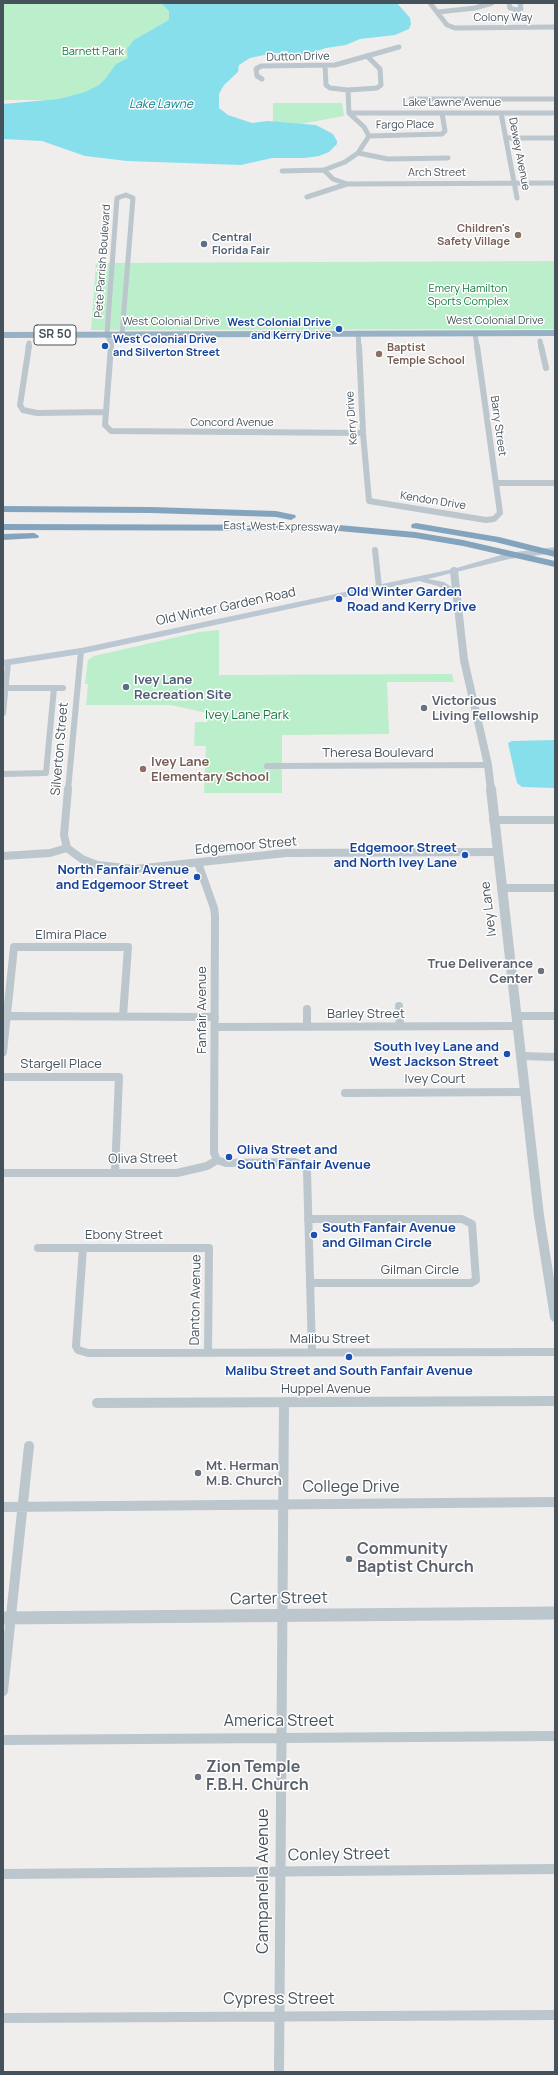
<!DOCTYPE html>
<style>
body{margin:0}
#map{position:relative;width:558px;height:2075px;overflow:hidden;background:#f0eded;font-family:Manrope,sans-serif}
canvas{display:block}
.frame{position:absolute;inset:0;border:4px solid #46525b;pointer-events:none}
</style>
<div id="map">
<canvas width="558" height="2075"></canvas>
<div class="frame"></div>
</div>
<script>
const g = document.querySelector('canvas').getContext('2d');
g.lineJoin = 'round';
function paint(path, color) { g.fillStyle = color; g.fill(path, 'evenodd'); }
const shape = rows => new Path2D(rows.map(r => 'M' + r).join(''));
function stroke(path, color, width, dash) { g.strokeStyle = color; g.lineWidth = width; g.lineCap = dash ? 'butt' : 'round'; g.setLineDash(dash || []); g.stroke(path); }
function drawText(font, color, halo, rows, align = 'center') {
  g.font = font + ' Manrope,sans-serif'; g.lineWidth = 3; g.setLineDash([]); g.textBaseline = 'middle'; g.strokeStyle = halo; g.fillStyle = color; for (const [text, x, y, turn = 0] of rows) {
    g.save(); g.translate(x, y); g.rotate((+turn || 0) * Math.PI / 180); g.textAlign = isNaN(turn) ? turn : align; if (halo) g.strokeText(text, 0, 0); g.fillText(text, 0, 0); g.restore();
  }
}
const green = shape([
 [3,3,182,3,173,100,3,100],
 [273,103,342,103,344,116,273,129],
 [555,261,555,329,91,330,96,263],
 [219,630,219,675,452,674,454,682,387,682,389,734,282,735,282,793,204,793,206,746,194,746,195,722,207,722,207,713,171,705,86,705,88,684,85,684,88,660,94,656,199,632]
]);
const water = shape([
 [161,3,397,3,410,18,411,24,409,29,395,35,360,39,346,45,326,48,309,54,264,55,250,58,239,65,238,72,224,85,219,94,219,108,228,115,252,123,268,121,316,125,333,134,337,141,337,144,329,152,319,156,305,158,272,158,241,165,127,161,85,156,42,141,3,139,3,104,59,99,85,92,99,85,106,78,116,64,128,58,127,49,134,40,169,20,169,11],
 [555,740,555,788,522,787,517,783,508,743,512,741]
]);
const minorFar3 = shape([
 [430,3,447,25,455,28,555,27],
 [509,3,510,8,516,10,521,9,520,3],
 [438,12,475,8,492,3],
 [325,65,326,85,330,88,348,90,377,88,381,85,380,69,367,56],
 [262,79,257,76,256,69,261,66,335,65,399,47],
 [348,90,349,113,364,127,369,136],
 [411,99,555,99],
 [349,113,555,113],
 [501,113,517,198],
 [369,136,442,134,445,131,442,113],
 [506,138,555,138],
 [358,153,388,159,448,158],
 [324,170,333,179,347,184,555,183],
 [282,171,324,170,345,162,358,153,369,136],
 [126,195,133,198,122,334,111,343,107,334,117,198,126,195],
 [307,197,347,184],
 [358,333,359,347],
 [475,333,477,347],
 [540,341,541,347],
 [28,347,29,343],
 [111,347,111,343]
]);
const minorFar2 = shape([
 [29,346,20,405,23,410,37,413,106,412],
 [111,346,105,425,111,431,363,433],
 [359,346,363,433,369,501,486,520,494,519,500,513,477,346],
 [541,346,546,368],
 [496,483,555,483],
 [375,550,379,587],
 [5,688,63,688],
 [3,713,8,663],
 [267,766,488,765],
 [3,774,46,773,54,688],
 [68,790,81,651]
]);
const minorFar1 = shape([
 [493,820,555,820],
 [67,848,82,859,97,865,135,869,286,853,497,852],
 [67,848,64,835,68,789],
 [3,856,50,853,67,848],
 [198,863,214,908,215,916,214,1153,217,1160],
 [501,888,555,888],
 [399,1006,400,1026],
 [307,1009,307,1027],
 [3,1016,215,1017],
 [516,1016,555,1016],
 [215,1027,517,1026],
 [3,1052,14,947,128,947,123,1016],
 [521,1056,555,1057],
 [3,1077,119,1077,115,1173],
 [345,1093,525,1092],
 [3,1173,177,1173,207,1166,217,1160,226,1163,294,1162,304,1166,307,1171,312,1352],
 [308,1219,462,1219,472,1224,476,1280,471,1283,310,1283],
 [38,1248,209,1248,208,1353],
 [83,1248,76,1346,78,1350,88,1353,555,1352]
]);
const minor = shape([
 [97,1403,555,1401],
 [3,1507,555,1502],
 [3,1691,29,1446],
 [3,1740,555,1736],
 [3,1874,555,1869],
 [3,2018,555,2015],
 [279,2072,284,1402]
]);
const tertiaryFar2 = shape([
 [454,571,464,660,488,765,491,790]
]);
const tertiaryFar1 = shape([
 [491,789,539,1216,555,1317]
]);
const tertiary = shape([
 [3,1618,555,1613]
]);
const secondary = shape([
 [555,547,555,553,509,559,428,579,444,582,459,592,460,594,456,597,438,586,419,581,81,654,3,666,3,660,81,648,453,569,508,553,555,547]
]);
const trunk = shape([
 [555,330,555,336,3,338,3,332,555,330]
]);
const motorway = shape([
 [3,506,151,507,276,511,295,515,296,517,291,520,276,517,151,513,3,512,3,506],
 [416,523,499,537,555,551,555,557,495,542,412,528,411,526,412,524,416,523],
 [3,524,339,525,415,532,463,540,555,561,555,567,463,546,415,538,339,531,3,530,3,524],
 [34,533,39,536,38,538,3,540,3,534,34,533]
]);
const markers = [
 [518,235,4,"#8d6e63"],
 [204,244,4,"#5c6f8a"],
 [339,329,4,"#1a4fb4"],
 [105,346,4,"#1a4fb4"],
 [379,354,4,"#8d6e63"],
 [339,599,4,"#1a4fb4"],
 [126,687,4,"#5c6f8a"],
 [424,708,4,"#6b7280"],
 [143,769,4,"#8d6e63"],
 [465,855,4,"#1a4fb4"],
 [197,877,4,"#1a4fb4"],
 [541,971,4,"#6b7280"],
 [507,1054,4,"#1a4fb4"],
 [229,1157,4,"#1a4fb4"],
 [314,1235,4,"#1a4fb4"],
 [349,1357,4,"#1a4fb4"],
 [198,1473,4,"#6b7280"],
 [349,1559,4,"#6b7280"],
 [198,1777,4,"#6b7280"]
];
const farStreetnames = [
 ["Colony Way",503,18],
 ["Dutton Drive",298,57,-1],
 ["Lake Lawne Avenue",452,103],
 ["Fargo Place",405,125,-1],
 ["Dewey Avenue",519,154,79],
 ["Arch Street",437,173],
 ["Pete Parrish Boulevard",103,261,-86],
 ["West Colonial Drive",495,321],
 ["West Colonial Drive",171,322],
 ["Kerry Drive",352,418,-94],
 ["Concord Avenue",232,423],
 ["Barry Street",498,426,82],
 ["Kendon Drive",433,501,9],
 ["East-West Expressway",281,527,1]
];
const farParknames = [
 ["Barnett Park",93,52],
 ["Emery Hamilton",468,289],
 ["Sports Complex",468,302]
];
const farEducationnames = [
 ["Children's",510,229],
 ["Safety Village",510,242],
 ["Baptist",387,348,"left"],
 ["Temple School",387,361,"left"]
];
const farServicenames = [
 ["Central",212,238],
 ["Florida Fair",212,251]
];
const farTransitnames = [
 ["West Colonial Drive",331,323],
 ["and Kerry Drive",331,336],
 ["West Colonial Drive",113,340,"left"],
 ["and Silverton Street",113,353,"left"]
];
const farWaternames = [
 ["Lake Lawne",161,105]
];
const shields = [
 [55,335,42]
];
const shieldNames = [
 ["SR 50",55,335]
];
const transitNames = [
 ["Old Winter Garden",347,592],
 ["Road and Kerry Drive",347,607],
 ["Edgemoor Street",457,848,"right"],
 ["and North Ivey Lane",457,863,"right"],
 ["North Fanfair Avenue",189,870,"right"],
 ["and Edgemoor Street",189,885,"right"],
 ["South Ivey Lane and",499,1047,"right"],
 ["West Jackson Street",499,1062,"right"],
 ["Oliva Street and",237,1150],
 ["South Fanfair Avenue",237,1165],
 ["South Fanfair Avenue",322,1228],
 ["and Gilman Circle",322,1243],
 ["Malibu Street and South Fanfair Avenue",349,1371,"center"]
];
const streetNames = [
 ["Old Winter Garden Road",226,607,-12],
 ["Silverton Street",60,749,-85],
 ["Theresa Boulevard",378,753],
 ["Edgemoor Street",246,846,-5],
 ["Ivey Lane",489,909,-97],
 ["Elmira Place",71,935],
 ["Fanfair Avenue",202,1010,-90],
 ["Barley Street",366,1014],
 ["Stargell Place",61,1064],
 ["Ivey Court",435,1079],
 ["Oliva Street",143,1159,-1],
 ["Ebony Street",124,1235],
 ["Gilman Circle",420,1270],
 ["Danton Avenue",196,1300,-89],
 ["Malibu Street",330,1339],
 ["Huppel Avenue",326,1389]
];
const serviceNames = [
 ["Ivey Lane",134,680],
 ["Recreation Site",134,695]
];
const worshipNames = [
 ["Victorious",432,701],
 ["Living Fellowship",432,716],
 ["True Deliverance",533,964,"right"],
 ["Center",533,979,"right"],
 ["Mt. Herman",206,1466],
 ["M.B. Church",206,1481]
];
const parkNames = [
 ["Ivey Lane Park",247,715]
];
const educationNames = [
 ["Ivey Lane",151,762],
 ["Elementary School",151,777]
];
const nearStreetnames = [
 ["College Drive",351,1488],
 ["Carter Street",279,1599,-1],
 ["America Street",279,1722],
 ["Conley Street",339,1855,-1],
 ["Campanella Avenue",264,1881,-90],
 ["Cypress Street",279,2000]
];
const nearWorshipnames = [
 ["Community",357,1550],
 ["Baptist Church",357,1568],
 ["Zion Temple",206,1768],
 ["F.B.H. Church",206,1786]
];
paint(green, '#bbeecb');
paint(water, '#88dfec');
stroke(minorFar3, '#bbc6cd', 5);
stroke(minorFar2, '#bbc6cd', 6);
stroke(minorFar1, '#bbc6cd', 8);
stroke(minor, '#bbc6cd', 10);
stroke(tertiaryFar2, '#bbc6cd', 8);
stroke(tertiaryFar1, '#bbc6cd', 10);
stroke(tertiary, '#bbc6cd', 13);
paint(secondary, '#bbc7d2');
paint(trunk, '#98b2c5');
paint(motorway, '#84a4bd');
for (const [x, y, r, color] of markers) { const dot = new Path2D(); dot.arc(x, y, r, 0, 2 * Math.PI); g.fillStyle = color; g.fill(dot); stroke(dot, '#fff', 1.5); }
drawText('11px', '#46525b', '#fff', farStreetnames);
drawText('11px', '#167c41', '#fff', farParknames);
drawText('bold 11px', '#785e54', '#fff', farEducationnames, 'right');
drawText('bold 11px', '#4e5e75', '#fff', farServicenames, 'left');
drawText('bold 11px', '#164399', '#fff', farTransitnames, 'right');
drawText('italic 12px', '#0d8090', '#fff', farWaternames);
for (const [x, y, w] of shields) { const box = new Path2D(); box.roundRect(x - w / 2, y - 10, w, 20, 3); g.fillStyle = '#fff'; g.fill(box); stroke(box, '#46525b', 1); }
drawText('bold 12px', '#46525b', null, shieldNames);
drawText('bold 13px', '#164399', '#fff', transitNames, 'left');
drawText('13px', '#46525b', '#fff', streetNames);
drawText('bold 13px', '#4e5e75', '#fff', serviceNames, 'left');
drawText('bold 13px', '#5b616d', '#fff', worshipNames, 'left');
drawText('13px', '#167c41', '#fff', parkNames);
drawText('bold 13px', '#785e54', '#fff', educationNames, 'left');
drawText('16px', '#46525b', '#fff', nearStreetnames);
drawText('bold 16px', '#5b616d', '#fff', nearWorshipnames, 'left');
</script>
